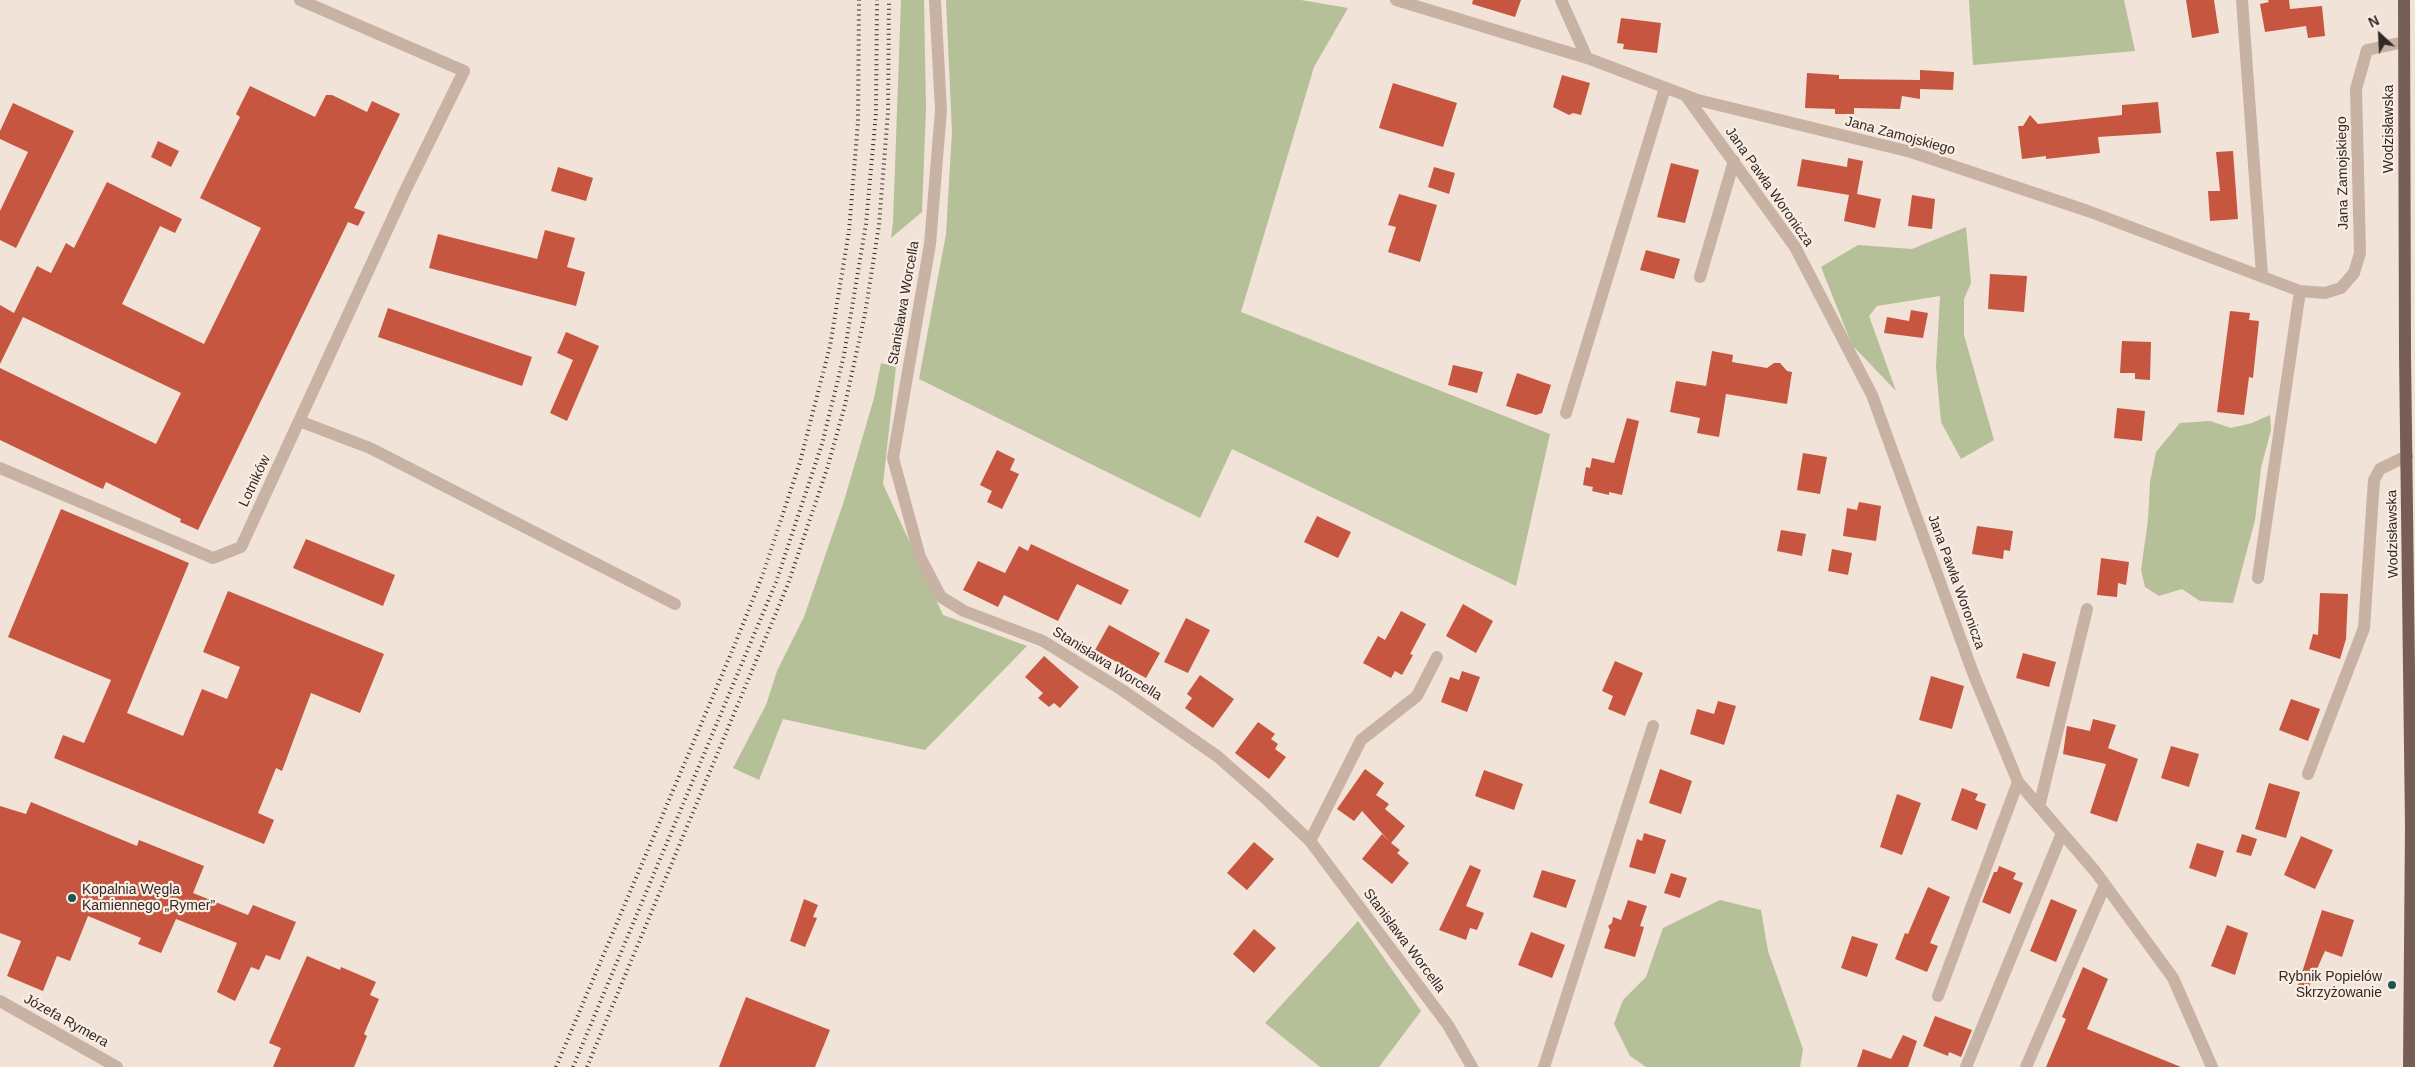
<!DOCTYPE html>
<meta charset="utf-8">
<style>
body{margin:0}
#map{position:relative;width:2415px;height:1067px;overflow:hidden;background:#f1e3d7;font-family:Arial,sans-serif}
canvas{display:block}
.north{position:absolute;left:2355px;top:10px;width:50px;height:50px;-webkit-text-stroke:4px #f9ede4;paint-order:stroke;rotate:335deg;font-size:14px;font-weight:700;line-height:20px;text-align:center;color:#342926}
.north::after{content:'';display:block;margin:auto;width:18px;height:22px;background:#342926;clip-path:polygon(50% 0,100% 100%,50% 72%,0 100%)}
</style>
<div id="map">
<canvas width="2415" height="1067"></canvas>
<div class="north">N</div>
</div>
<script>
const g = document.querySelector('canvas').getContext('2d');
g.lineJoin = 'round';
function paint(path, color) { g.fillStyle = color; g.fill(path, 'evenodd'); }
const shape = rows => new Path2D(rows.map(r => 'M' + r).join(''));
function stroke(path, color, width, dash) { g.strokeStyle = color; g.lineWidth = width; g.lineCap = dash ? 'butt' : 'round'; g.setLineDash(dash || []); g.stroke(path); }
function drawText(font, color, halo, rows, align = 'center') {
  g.font = font + ' Arial,sans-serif'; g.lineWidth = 4.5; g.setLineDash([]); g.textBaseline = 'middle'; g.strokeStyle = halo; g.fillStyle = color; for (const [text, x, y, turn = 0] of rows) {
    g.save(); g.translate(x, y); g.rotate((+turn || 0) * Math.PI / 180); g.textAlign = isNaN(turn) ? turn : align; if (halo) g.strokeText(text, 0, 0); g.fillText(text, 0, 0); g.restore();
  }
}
const green = shape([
 [901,0,924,0,926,109,922,212,891,238,893,222],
 [946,0,1301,0,1348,8,1314,67,1241,312,1550,434,1516,586,1232,449,1200,518,919,379,946,234,952,132],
 [1969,0,2124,0,2135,51,1973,65],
 [1966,227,1971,283,1964,299,1964,335,1994,440,1961,459,1941,422,1936,367,1940,296,1877,306,1869,316,1896,391,1852,345,1821,267,1858,245,1912,249],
 [881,363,896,367,883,484,943,615,1027,646,925,750,783,719,759,780,733,768,766,705,777,671,804,617,844,501,874,398],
 [2270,415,2271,430,2261,468,2255,520,2233,603,2200,601,2182,589,2159,596,2145,587,2141,570,2148,520,2150,482,2156,452,2180,423,2210,421,2231,428,2252,423],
 [1720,900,1761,910,1768,951,1803,1049,1800,1067,1646,1067,1630,1056,1614,1024,1623,1000,1646,977,1663,928],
 [1358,921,1421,1011,1379,1067,1320,1067,1265,1023]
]);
const building = shape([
 [1473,0,1521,0,1515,17,1472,4],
 [2186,0,2214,0,2219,33,2192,38],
 [2268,0,2289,0,2290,9,2322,6,2325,36,2308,38,2306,26,2265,32,2260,4,2269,2],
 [1621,18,1661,23,1657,53,1623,49,1624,44,1617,43],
 [1920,70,1954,72,1953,90,1920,89,1920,99,1902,96,1900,109,1854,108,1854,114,1835,114,1835,109,1805,108,1807,73,1839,75,1839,79,1920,80],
 [1562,75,1590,83,1581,115,1573,113,1569,115,1553,107],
 [1393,83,1457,103,1443,147,1379,128],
 [250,86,315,117,326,95,332,95,367,112,372,101,400,114,354,208,365,212,358,226,348,222,198,530,180,522,181,519,106,482,103,489,96,486,0,440,0,368,156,444,181,393,23,317,0,364,0,305,14,313,37,266,51,273,66,243,74,248,107,182,182,219,175,233,160,226,122,304,204,344,261,228,200,198,240,117,236,114],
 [2158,102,2161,133,2098,137,2100,153,2046,159,2046,156,2022,159,2018,126,2023,126,2030,115,2038,124,2122,115,2122,105],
 [13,103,74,131,16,248,0,240,0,211,28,152,0,139,0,131],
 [158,141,179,151,171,167,151,157],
 [2233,151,2238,219,2210,221,2208,191,2220,191,2216,152],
 [1848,158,1863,161,1857,194,1881,199,1875,228,1844,221,1849,195,1797,186,1802,159,1847,167],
 [1671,163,1699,170,1685,223,1657,217],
 [558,167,593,178,586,201,551,191],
 [1434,167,1455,173,1449,194,1428,187],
 [1399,194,1437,205,1420,262,1388,252,1396,227,1388,225],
 [1912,195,1935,199,1932,229,1908,226],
 [545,230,575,238,567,267,585,272,576,306,429,268,438,234,537,259],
 [1646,250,1680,259,1674,279,1640,270],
 [1990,274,2027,276,2024,312,1988,309],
 [388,308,532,357,522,386,378,337],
 [1911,310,1928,313,1923,338,1884,333,1887,317,1909,321],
 [2230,311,2250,313,2249,320,2259,321,2253,378,2249,377,2244,415,2217,412],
 [566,332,599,346,567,421,550,413,573,360,557,353],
 [2122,341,2151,342,2150,380,2135,379,2135,373,2120,373],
 [1712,351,1733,355,1732,362,1767,368,1774,363,1780,363,1787,371,1792,372,1787,404,1726,394,1719,437,1697,433,1700,418,1670,412,1676,381,1706,386],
 [1453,365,1483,372,1477,393,1448,385],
 [1517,373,1551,385,1542,413,1536,415,1506,406],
 [2117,408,2145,411,2142,441,2114,438],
 [1627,418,1639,421,1622,495,1609,492,1609,495,1592,491,1593,487,1583,485,1586,467,1590,468,1592,458,1614,463],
 [997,450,1015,459,1010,470,1019,474,1002,509,987,502,992,491,980,485],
 [1803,453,1827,457,1820,494,1797,490],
 [1859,502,1881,506,1876,541,1843,536,1847,508,1857,510],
 [61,509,189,563,127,713,183,736,202,689,227,699,240,667,203,652,228,591,384,654,360,713,311,693,282,771,276,768,258,813,274,820,264,844,54,758,63,735,84,743,111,680,8,637],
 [1317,516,1351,532,1338,558,1304,542],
 [1977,526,2013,531,2010,551,2004,550,2003,559,1972,554],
 [1781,530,1806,534,1802,556,1777,551],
 [306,539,395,575,383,606,293,568],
 [1031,544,1129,590,1121,605,1077,584,1058,621,1004,595,998,607,963,590,978,561,1005,573,1019,546,1028,551],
 [1832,549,1852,553,1848,575,1828,571],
 [2101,558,2129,562,2126,585,2118,583,2117,597,2097,595],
 [2320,593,2348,594,2346,639,2340,659,2309,649,2313,634,2318,635],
 [1463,604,1493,621,1476,653,1446,636],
 [1401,611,1426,624,1410,654,1413,655,1402,675,1395,671,1391,678,1363,663,1378,636,1385,640],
 [1186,618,1210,630,1188,673,1164,662],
 [1109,625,1160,653,1146,678,1095,650],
 [2023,653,2056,662,2049,687,2016,678],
 [1044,656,1079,687,1060,708,1054,703,1049,707,1038,698,1043,693,1025,677],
 [1615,661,1643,673,1625,716,1608,709,1613,696,1602,691],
 [1462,671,1480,677,1467,712,1441,702,1450,677,1459,680],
 [1200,675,1234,699,1213,728,1185,708,1192,698,1187,694],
 [1931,676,1964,686,1952,729,1919,720],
 [2291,699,2320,709,2308,741,2279,730],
 [1718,701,1736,706,1724,745,1690,734,1697,709,1714,714],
 [2093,719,2116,725,2108,748,2138,759,2117,822,2090,813,2106,764,2063,754,2067,726,2090,731],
 [1258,722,1275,734,1271,739,1278,744,1275,749,1286,757,1269,779,1235,753],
 [2171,746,2199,754,2189,787,2161,778],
 [1365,769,1384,783,1376,795,1389,804,1385,809,1405,826,1391,843,1400,850,1397,853,1409,863,1392,884,1362,859,1382,834,1390,842,1362,811,1354,821,1337,809],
 [1660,769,1692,781,1681,814,1649,803],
 [1484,770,1523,784,1514,810,1475,796],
 [2269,783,2300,792,2286,838,2255,829],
 [1962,788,1978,794,1975,800,1986,804,1977,830,1951,820],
 [1897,794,1921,803,1902,855,1880,847],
 [31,802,137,846,139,840,204,866,193,893,248,915,253,905,296,922,280,960,266,955,259,970,251,967,235,1001,217,992,237,943,176,919,161,953,138,944,141,938,88,916,70,961,57,956,43,991,7,976,21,941,0,933,0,806,26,814],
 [1644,833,1666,840,1655,874,1629,867,1637,839,1642,841],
 [2242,834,2257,839,2251,856,2236,852],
 [2301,836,2333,850,2315,889,2284,875],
 [1254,842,1274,859,1247,890,1227,873],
 [2197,843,2224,851,2216,877,2189,868],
 [1470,865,1481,870,1466,906,1484,913,1477,930,1470,928,1466,940,1439,930],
 [1999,866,2016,873,2013,879,2023,883,2010,914,1982,902,1994,872,1997,872],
 [1542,870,1576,880,1566,908,1533,897],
 [1671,873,1687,878,1680,898,1664,893],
 [1928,887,1950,897,1930,943,1938,946,1927,972,1895,959,1905,933,1908,934],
 [804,899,818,905,813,917,817,918,805,947,790,941],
 [2051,899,2077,910,2056,962,2030,951],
 [1628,900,1647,906,1640,926,1644,927,1635,957,1604,948,1610,930,1608,926,1612,923,1613,917,1621,920],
 [2322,910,2354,920,2342,957,2325,951,2308,989,2298,985],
 [2227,925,2248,933,2235,975,2211,966],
 [1254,929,1276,948,1254,973,1233,954],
 [1531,932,1565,945,1552,978,1518,965],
 [1852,936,1878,944,1867,977,1841,968],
 [307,956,340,970,341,967,376,982,370,995,379,999,364,1034,367,1036,354,1067,273,1067,281,1048,269,1043],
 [2083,967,2108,979,2087,1029,2181,1067,2046,1067,2066,1019,2062,1017],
 [746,997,830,1030,815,1067,719,1067],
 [1935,1016,1972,1030,1961,1057,1949,1052,1948,1056,1923,1046],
 [1903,1035,1917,1041,1908,1067,1857,1067,1863,1049,1891,1059]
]);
const minor = shape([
 [935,0,941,110,930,244,893,458,920,557,941,597,964,611,1043,641,1122,690,1217,756,1265,798,1310,841,1448,1025,1472,1067],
 [1396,0,1587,58],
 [1561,0,1587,58,1698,100,1911,152,2088,211,2300,291,2325,293,2341,288,2354,273,2360,253,2356,89,2367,50,2404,42],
 [2242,0,2262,275],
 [1686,96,1795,247,1872,395,1973,673,2018,782,2095,871,2173,978,2212,1067],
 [1700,277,1734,161],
 [1566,413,1665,88],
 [299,421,370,448,675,604],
 [0,468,213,558,241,547,405,191,464,71,300,0],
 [2258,578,2300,291],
 [2308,774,2364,628,2374,480,2380,469,2407,456],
 [2039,807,2087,609],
 [1310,841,1361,740,1417,696,1437,657],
 [1938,996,2018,782],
 [0,1001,117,1067],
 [1544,1067,1653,726],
 [1966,1067,2062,833],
 [2026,1067,2105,885]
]);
const major = shape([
 [2404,0,2405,354,2411,826,2409,1067]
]);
const rail = shape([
 [556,1067,735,644,763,574,800,462,830,346,849,231,858,122,859,0],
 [573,1067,776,582,822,444,844,355,866,224,876,113,877,0],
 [587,1067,788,584,827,469,844,409,865,314,879,225,888,112,889,0]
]);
const markers = [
 [72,898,5,"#1b5554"],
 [2392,985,5,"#1b5554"]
];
const streetNames = [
 ["Wodzisławska",2389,129,-90],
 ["Jana Zamojskiego",1900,136,15],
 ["Jana Zamojskiego",2343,173,-91],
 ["Jana Pawła Woronicza",1769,187,55],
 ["Stanisława Worcella",904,303,-80],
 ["Lotników",255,481,-65],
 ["Wodzisławska",2393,534,-91],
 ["Jana Pawła Woronicza",1956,582,70],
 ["Stanisława Worcella",1107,664,32],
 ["Stanisława Worcella",1404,941,53],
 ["Józefa Rymera",66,1021,29]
];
const poiNames = [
 ["Kopalnia Węgla",82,890],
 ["Kamiennego „Rymer”",82,906],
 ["Rybnik Popielów",2382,977,"right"],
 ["Skrzyżowanie",2382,993,"right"]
];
paint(green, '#b5bf98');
paint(building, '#c65640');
stroke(minor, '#c8b2a4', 12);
stroke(major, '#765e56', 12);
stroke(rail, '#342926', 4, [1, 4]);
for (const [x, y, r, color] of markers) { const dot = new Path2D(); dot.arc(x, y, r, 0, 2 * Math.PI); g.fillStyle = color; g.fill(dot); stroke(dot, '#f9ede4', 2); }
drawText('14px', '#342926', '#f9ede4', streetNames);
drawText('14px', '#342926', '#f9ede4', poiNames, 'left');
</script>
